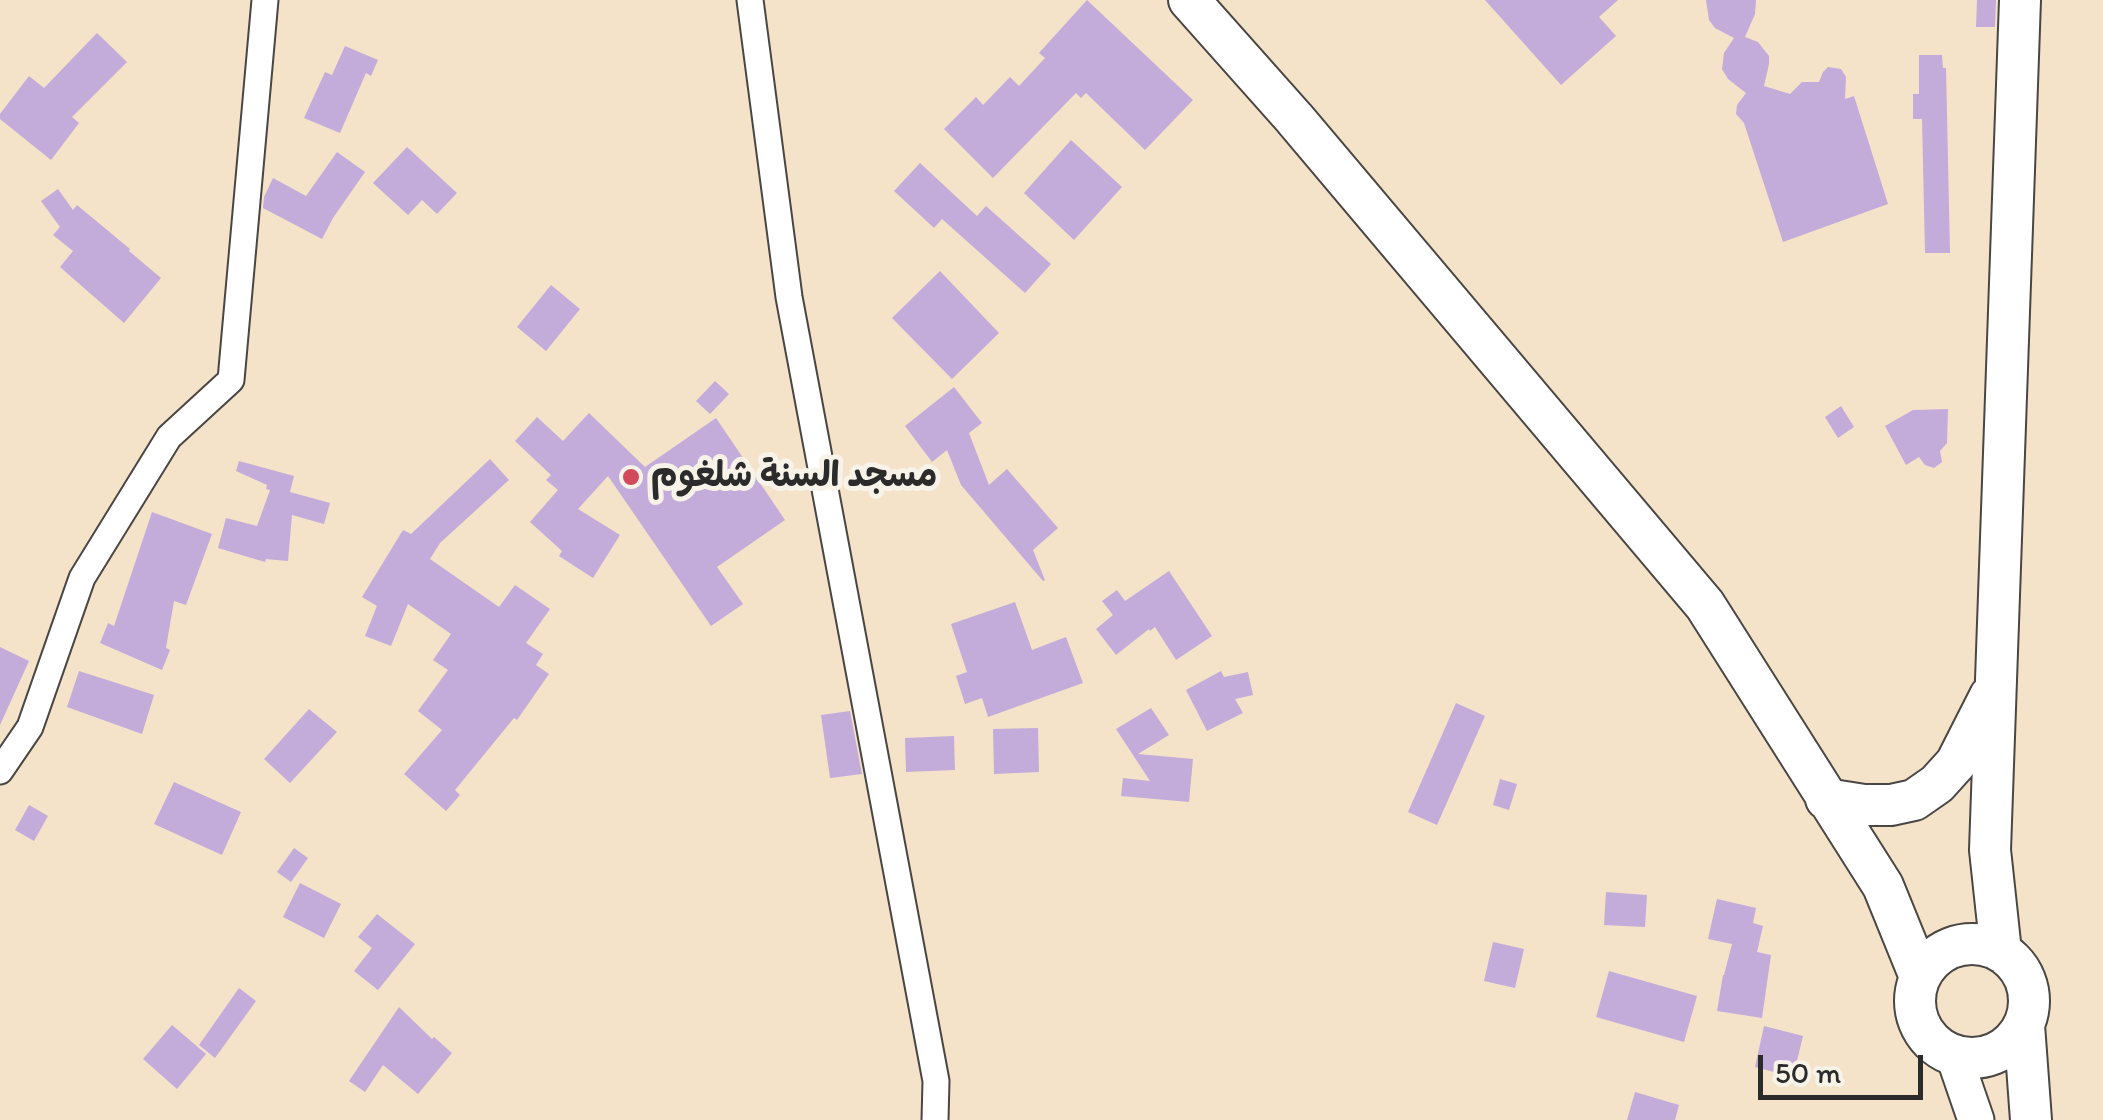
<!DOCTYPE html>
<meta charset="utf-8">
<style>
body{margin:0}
#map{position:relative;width:2103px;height:1120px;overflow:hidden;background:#f4e2c9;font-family:Itim,sans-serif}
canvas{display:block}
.scale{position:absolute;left:1758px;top:1055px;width:165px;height:45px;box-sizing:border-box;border:5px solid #2b2b2b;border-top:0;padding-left:12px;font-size:30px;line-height:35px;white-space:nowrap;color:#2b2b2b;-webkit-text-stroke:8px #f7f3e8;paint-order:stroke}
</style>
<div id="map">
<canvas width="2103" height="1120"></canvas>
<div class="scale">50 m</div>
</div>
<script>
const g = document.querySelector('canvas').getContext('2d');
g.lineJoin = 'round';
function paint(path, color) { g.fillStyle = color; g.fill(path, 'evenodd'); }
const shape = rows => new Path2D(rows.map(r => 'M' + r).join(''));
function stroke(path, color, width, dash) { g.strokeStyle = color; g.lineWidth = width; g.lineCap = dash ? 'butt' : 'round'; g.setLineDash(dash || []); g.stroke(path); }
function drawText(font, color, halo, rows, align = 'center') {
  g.font = font + ' Itim,"Playpen Sans Arabic",sans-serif'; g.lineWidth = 10; g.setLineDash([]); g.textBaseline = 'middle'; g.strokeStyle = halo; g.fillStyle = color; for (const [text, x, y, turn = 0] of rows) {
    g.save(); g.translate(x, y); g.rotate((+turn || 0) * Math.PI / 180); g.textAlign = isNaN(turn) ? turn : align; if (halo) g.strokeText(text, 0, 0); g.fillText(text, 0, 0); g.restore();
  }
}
const building = shape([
 [1087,0,1193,100,1145,150,1086,93,1081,98,1076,93,993,178,944,129,976,97,983,105,1010,77,1019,86,1045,58,1039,53],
 [1485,0,1618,0,1599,17,1616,36,1561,85],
 [1706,0,1756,0,1755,14,1745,37,1758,42,1769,56,1769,64,1764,86,1790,94,1802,82,1819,82,1823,72,1828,67,1841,69,1846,77,1845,99,1854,96,1888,204,1783,242,1744,123,1736,114,1737,105,1746,93,1728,79,1722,69,1724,53,1734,38,1715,28,1709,20],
 [1977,0,1996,0,1995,27,1976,27],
 [97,33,127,62,72,117,79,123,51,160,0,119,0,114,29,76,44,88],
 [345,46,378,60,371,76,366,73,340,133,304,118,325,72,332,75],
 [1919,55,1942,55,1943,68,1946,68,1950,253,1925,253,1922,119,1913,119,1913,94,1919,94],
 [1071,140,1122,187,1074,240,1024,193],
 [407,147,457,193,437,214,422,200,408,215,373,183],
 [337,152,365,172,333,218,322,239,263,208,264,197,273,178,306,196],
 [920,163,977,216,986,206,1051,264,1025,293,942,219,934,228,894,191],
 [58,189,73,210,77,205,130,249,129,251,161,278,124,323,60,267,73,251,53,235,60,227,41,201],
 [940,271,999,333,952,379,892,318],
 [551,285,580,309,546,351,517,327],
 [715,381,729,394,710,414,696,401],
 [954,387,982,423,969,433,989,485,1007,469,1058,528,1033,550,1045,580,1043,581,961,485,947,450,932,462,905,426],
 [1841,406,1854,427,1838,438,1825,417],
 [1948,409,1947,443,1940,451,1942,462,1934,468,1925,465,1919,457,1906,465,1885,426,1913,410],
 [589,413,645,467,716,418,785,520,717,567,743,604,711,626,608,476,578,509,620,535,593,578,559,556,562,551,530,522,558,490,546,480,551,475,515,441,537,417,563,441],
 [490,459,509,480,440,543,430,559,499,607,515,585,550,609,526,643,543,654,536,665,549,674,517,720,514,718,455,790,460,795,446,811,404,774,442,730,418,711,448,670,433,660,451,634,408,604,391,646,365,636,377,606,362,597,403,530,411,534],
 [239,461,294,476,290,492,330,503,324,524,292,515,288,561,266,559,265,562,218,548,226,518,257,526,270,490,266,489,267,485,236,471],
 [152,512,212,534,186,605,174,601,166,648,170,650,162,670,100,643,108,623,114,626],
 [1169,571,1212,636,1176,660,1155,627,1150,631,1149,629,1116,655,1096,629,1113,615,1102,601,1117,590,1125,601],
 [1015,602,1032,650,1066,637,1083,683,988,717,982,698,965,704,956,676,967,672,951,624],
 [0,647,29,661,0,725],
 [79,671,154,695,142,734,67,707],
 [1221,671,1224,677,1248,672,1253,695,1235,699,1243,713,1207,731,1186,690],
 [1456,703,1485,716,1437,825,1408,812],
 [1151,708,1169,735,1138,754,1193,759,1189,802,1121,796,1123,778,1150,781,1116,729],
 [309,709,337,732,290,783,264,759],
 [850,711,862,774,830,778,821,715],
 [1038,728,1039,772,994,774,993,729],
 [954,736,955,770,906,772,905,738],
 [1500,779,1517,784,1509,810,1493,805],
 [174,782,241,812,222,855,154,824],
 [29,805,48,816,34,841,15,830],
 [294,848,308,858,291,882,277,872],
 [300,883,341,904,324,938,283,917],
 [1606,892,1647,895,1645,927,1604,925],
 [1717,899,1756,908,1753,923,1763,926,1757,952,1771,955,1762,1018,1717,1011,1723,975,1724,975,1732,944,1708,939],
 [377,914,415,944,378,990,354,971,372,948,358,937],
 [1493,942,1524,949,1515,988,1484,981],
 [1609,971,1697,996,1684,1042,1596,1017],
 [239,988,256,1001,215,1058,199,1045],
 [399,1007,432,1039,434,1037,452,1053,418,1094,383,1065,365,1092,349,1081],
 [172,1025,206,1054,177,1089,143,1059],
 [1764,1026,1803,1036,1793,1077,1755,1067],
 [1635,1092,1679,1105,1675,1120,1627,1120]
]);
const street = shape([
 [750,0,789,297,936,1081,935,1120],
 [0,771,30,727,82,578,169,437,231,380,265,0]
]);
const secondary = shape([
 [1954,1056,1976,1120]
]);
const primary = shape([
 [1189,0,1294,118,1705,605,1883,886,1920,977],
 [1826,799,1864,805,1891,805,1914,800,1937,784,1956,763,1990,696],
 '1915 1001a57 57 0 1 1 114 0a57 57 0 1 1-114 0Z',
 [2001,952,1990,850,2020,0],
 [2024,1025,2031,1120]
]);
const markers = [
 [631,477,10,"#d1495b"]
];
const poiNames = [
 ["مسجد السنة شلغوم",651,477]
];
paint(building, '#c3acda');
stroke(street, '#494643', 29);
stroke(secondary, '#494643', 39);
stroke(primary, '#494643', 44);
stroke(street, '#fff', 25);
stroke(secondary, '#fff', 35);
stroke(primary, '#fff', 40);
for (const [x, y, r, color] of markers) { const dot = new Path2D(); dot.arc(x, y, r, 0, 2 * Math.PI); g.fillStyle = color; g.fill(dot); stroke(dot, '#f7f3e8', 4); }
drawText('bold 35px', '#2b2b2b', '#f7f3e8', poiNames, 'left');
</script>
